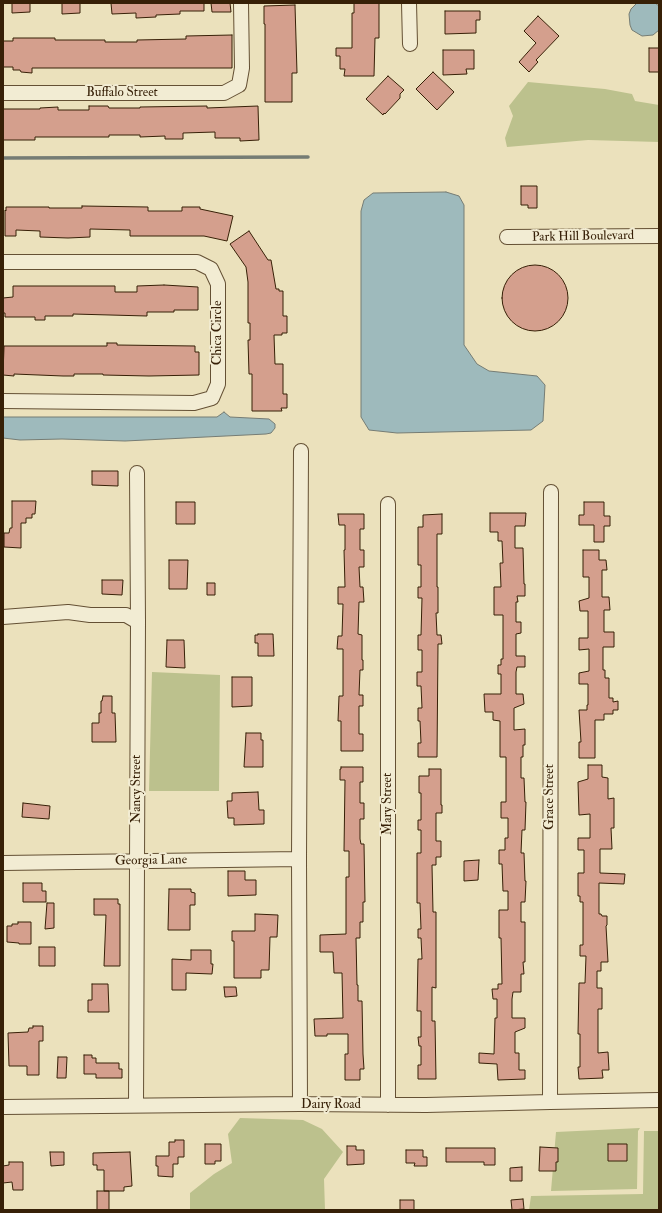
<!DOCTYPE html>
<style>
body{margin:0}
#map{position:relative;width:662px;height:1213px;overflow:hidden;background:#ebe1bc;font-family:"IM FELL Double Pica",serif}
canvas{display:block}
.frame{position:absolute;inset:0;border:4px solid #372007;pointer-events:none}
</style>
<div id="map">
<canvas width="662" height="1213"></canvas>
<div class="frame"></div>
</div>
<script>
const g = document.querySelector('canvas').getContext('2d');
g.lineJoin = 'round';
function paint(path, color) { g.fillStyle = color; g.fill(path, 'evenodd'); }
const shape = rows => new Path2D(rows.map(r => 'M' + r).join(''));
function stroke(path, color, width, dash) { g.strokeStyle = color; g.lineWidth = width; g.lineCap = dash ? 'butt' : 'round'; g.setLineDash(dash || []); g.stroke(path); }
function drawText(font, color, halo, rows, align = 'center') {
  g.font = font + ' "IM FELL Double Pica",serif'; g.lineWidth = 4; g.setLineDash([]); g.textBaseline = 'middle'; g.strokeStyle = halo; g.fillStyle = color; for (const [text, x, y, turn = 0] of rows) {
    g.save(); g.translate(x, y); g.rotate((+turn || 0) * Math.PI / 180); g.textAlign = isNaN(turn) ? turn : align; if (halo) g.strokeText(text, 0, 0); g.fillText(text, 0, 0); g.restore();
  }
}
const green = shape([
 [528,82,605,89,632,94,635,101,659,105,659,142,588,140,507,147,505,138,513,116,509,106],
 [152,672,220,675,219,791,149,791],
 [240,1118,303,1120,322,1129,343,1152,324,1179,325,1210,190,1210,190,1193,214,1174,232,1163,228,1134],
 [640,1128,638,1131,637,1189,551,1191,556,1132],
 [644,1131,659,1131,659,1210,529,1210,531,1196,643,1194]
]);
const water = shape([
 [637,3,655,3,659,6,659,30,653,35,642,36,632,30,630,25,629,14,631,9,637,3],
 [446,192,459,196,464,205,464,345,477,364,489,371,537,376,545,385,543,421,531,430,397,433,369,430,361,417,361,211,364,200,373,193,446,192],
 [224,412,230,417,269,419,275,424,275,428,271,433,266,434,125,441,62,439,20,440,3,438,3,417,217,417,224,412]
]);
const stream = shape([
 [3,158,308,157]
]);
const building = shape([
 [12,3,30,3,30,12,12,13,12,3],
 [62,3,80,3,80,13,62,14,62,3],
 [111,3,204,3,204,11,180,11,180,14,156,15,156,17,136,18,136,13,112,14,111,3],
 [211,3,230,3,231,12,212,12,211,3],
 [354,3,379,3,379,38,375,38,374,76,344,76,345,69,340,69,340,56,336,56,336,48,352,48,352,13,354,13,354,3],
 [295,5,297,73,292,73,292,102,265,102,265,24,264,24,264,6,295,5],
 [445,11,480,11,480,20,476,20,476,33,445,34,445,11],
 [538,16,559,36,536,60,538,62,529,72,519,62,536,43,524,31,538,16],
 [232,35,232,68,32,68,32,73,21,72,20,70,13,70,13,67,3,67,3,41,13,41,13,38,55,38,55,40,105,40,105,42,137,42,137,40,186,39,186,36,232,35],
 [649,48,659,48,659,72,649,72,649,48],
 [443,50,474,50,474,69,466,69,467,74,443,75,443,50],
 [433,72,454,92,437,110,416,89,433,72],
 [388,76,404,90,400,94,400,98,385,114,384,113,383,115,366,99,388,76],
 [89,106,108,106,109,108,140,108,140,107,207,106,207,108,258,106,259,140,240,141,240,138,215,138,215,132,183,133,183,139,165,139,165,136,140,137,140,135,109,135,109,137,35,137,35,140,3,140,3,109,40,109,40,108,58,107,58,110,89,110,89,106],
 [521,186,537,186,537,208,528,208,528,205,521,205,521,186],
 [82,206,148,207,148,211,182,211,182,207,200,207,200,209,233,216,227,241,204,236,130,236,130,230,90,229,90,237,68,238,40,237,40,231,16,230,16,236,5,236,5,210,6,211,6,207,49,207,49,208,82,208,82,206],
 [249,231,268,260,271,260,276,289,279,289,279,291,283,291,283,316,287,316,287,333,282,333,282,335,274,335,275,364,283,364,283,394,287,394,287,408,281,408,282,411,252,411,252,374,249,374,248,340,250,340,250,323,248,323,248,282,246,267,230,244,249,231],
 '502 298a33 33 0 1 1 66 0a33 33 0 1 1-66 0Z',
 [164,285,198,287,198,310,174,310,174,312,147,312,147,316,73,314,73,316,45,316,45,320,35,320,35,317,5,317,5,313,3,313,3,298,13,297,13,286,115,286,115,292,137,292,137,286,164,285],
 [107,343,117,343,117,345,195,346,195,352,199,352,199,375,149,376,103,375,103,374,74,374,74,376,63,376,14,374,14,376,3,375,4,346,107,346,107,343],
 [92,471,118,471,118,486,92,485,92,471],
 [12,501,36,501,35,514,32,514,32,518,26,518,26,523,21,523,21,548,4,547,4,533,9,533,10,528,12,528,12,501],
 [176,502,195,502,195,524,176,524,176,502],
 [584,502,604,502,604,516,610,516,610,526,604,526,604,542,594,542,594,525,579,525,579,515,584,515,584,502],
 [490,513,526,513,525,526,515,526,515,548,523,548,524,584,525,584,525,596,517,596,518,602,516,602,516,622,521,622,521,633,516,634,516,656,525,656,525,667,517,667,516,672,516,694,523,694,524,704,514,708,514,730,525,729,525,745,523,745,523,757,521,757,521,778,524,778,525,802,526,802,525,830,522,830,521,853,524,853,525,881,526,881,525,902,521,902,521,922,525,922,525,962,523,962,524,974,521,974,521,992,513,992,512,999,512,1018,525,1018,525,1028,515,1032,515,1053,519,1053,519,1070,525,1070,525,1079,498,1080,497,1064,479,1063,479,1053,494,1054,495,1018,497,1018,497,999,493,999,492,989,498,989,498,984,502,984,501,938,499,938,499,910,508,910,508,891,503,891,502,864,499,864,499,850,505,850,505,838,508,838,508,818,501,818,501,802,506,802,506,757,500,757,500,721,493,720,493,712,485,712,484,694,501,694,501,674,498,674,498,665,501,665,501,659,503,659,503,615,494,615,494,587,501,587,500,563,503,563,502,541,498,541,498,532,490,532,490,513],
 [338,514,364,514,364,529,360,529,360,550,364,550,364,567,359,567,360,587,363,587,364,602,359,602,358,634,362,635,362,660,363,660,363,670,360,670,359,695,363,695,363,706,359,706,359,734,363,734,363,751,341,751,341,721,338,721,339,696,343,696,343,649,337,649,338,636,342,636,343,604,338,604,338,587,345,587,344,550,345,550,345,525,339,525,338,514],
 [442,514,442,534,437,534,437,587,438,587,438,613,436,613,437,635,441,635,442,644,438,644,437,757,418,757,418,743,421,743,420,721,418,721,418,708,422,708,421,686,417,686,417,672,422,672,422,650,418,650,418,635,421,635,422,598,418,598,418,587,421,587,421,565,418,565,418,527,423,527,423,515,442,514],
 [583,550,599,550,599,560,606,560,607,570,602,570,602,597,609,597,610,610,604,610,604,632,614,632,614,647,603,647,603,670,605,670,605,678,609,678,609,698,613,698,613,702,618,701,618,710,613,710,613,714,604,714,604,720,595,720,595,758,579,758,579,742,581,742,579,710,587,710,587,705,588,705,588,684,579,684,579,673,589,671,589,649,579,650,579,638,588,638,588,611,580,611,579,601,589,598,589,577,583,577,583,550],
 [169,560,188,560,187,589,169,589,169,560],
 [102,580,123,580,122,595,102,594,102,580],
 [207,583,215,583,215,595,207,595,207,583],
 [258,634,273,634,274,656,258,656,258,643,255,643,255,635,258,635,258,634],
 [167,640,184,640,185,668,166,667,167,640],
 [232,677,252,677,252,706,232,707,232,677],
 [103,696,112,696,112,713,115,713,116,742,92,742,92,723,99,723,99,713,101,713,101,701,102,701,103,696],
 [246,733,261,733,261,740,263,740,263,767,244,767,246,733],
 [588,765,602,765,602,777,608,778,608,799,614,798,614,828,611,828,612,849,600,849,600,873,625,874,624,884,599,883,599,914,601,914,602,916,607,916,607,925,606,926,608,962,601,962,601,971,597,971,597,988,602,988,602,1009,598,1009,598,1053,608,1052,609,1070,602,1070,603,1078,579,1079,578,1067,580,1067,580,1034,578,1034,579,983,585,983,586,956,580,956,580,945,583,945,583,902,580,902,580,896,578,896,578,873,584,873,584,850,578,850,578,838,590,838,590,814,579,815,578,782,588,779,588,765],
 [341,767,363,767,363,782,360,782,360,803,364,803,364,819,360,819,360,839,361,844,364,844,365,902,363,902,363,922,360,922,360,938,356,938,357,985,358,985,358,1001,362,1001,363,1054,364,1069,360,1069,360,1080,345,1080,345,1054,348,1054,348,1034,327,1034,327,1036,315,1036,314,1019,343,1018,342,973,334,973,333,952,320,952,320,935,346,934,346,877,349,877,349,851,344,851,345,780,340,780,340,769,341,769,341,767],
 [429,769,441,769,441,805,442,805,442,813,436,813,436,841,441,841,441,857,436,857,436,865,432,865,433,912,436,912,436,988,432,987,432,1021,435,1021,436,1079,418,1079,418,1065,421,1065,421,1046,419,1046,418,1037,421,1037,421,1011,417,1011,418,959,422,959,421,938,418,938,418,929,421,929,420,903,417,903,417,853,421,853,421,830,418,830,418,820,421,820,421,793,419,793,419,776,429,776,429,769],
 [258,792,259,810,264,810,264,824,234,825,234,818,228,818,227,801,232,801,232,793,258,792],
 [23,803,50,806,49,819,22,817,23,803],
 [479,860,478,880,464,881,464,861,479,860],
 [228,871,245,871,245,880,256,880,256,895,228,896,228,871],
 [23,883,42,883,42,891,46,891,46,902,23,902,23,883],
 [169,889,191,889,191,892,195,893,195,905,190,905,190,930,168,930,169,889],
 [94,899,118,899,118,904,120,904,120,966,104,966,106,915,94,915,94,899],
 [47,903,54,903,54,928,45,929,47,903],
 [255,914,278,915,277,937,270,937,269,970,261,970,261,978,234,978,234,941,232,941,232,931,255,931,255,914],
 [18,922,31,922,31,944,19,944,19,943,7,942,7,926,12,926,12,924,18,924,18,922],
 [39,947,55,947,55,966,39,966,39,947],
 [191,950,211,950,211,964,213,964,212,974,186,973,186,990,172,990,172,959,191,960,191,950],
 [92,984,108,984,109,1012,88,1012,88,1000,92,1000,92,984],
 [224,987,236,987,237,996,225,997,224,987],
 [33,1026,43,1026,43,1041,39,1041,39,1075,27,1075,27,1066,9,1066,8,1033,28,1032,29,1028,33,1028,33,1026],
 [84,1055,92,1055,92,1058,96,1058,96,1063,119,1063,119,1069,122,1069,122,1078,96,1078,96,1074,84,1074,84,1055],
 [58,1057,67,1057,66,1078,57,1078,58,1057],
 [175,1140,184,1140,184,1157,178,1157,178,1164,173,1164,173,1177,158,1176,158,1166,156,1166,156,1156,169,1156,169,1142,175,1142,175,1140],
 [205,1144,221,1144,221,1161,215,1161,215,1164,205,1164,205,1144],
 [608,1144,627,1144,627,1161,608,1161,608,1144],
 [347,1146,356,1146,356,1150,364,1150,364,1164,347,1165,347,1146],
 [540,1147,558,1148,558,1162,556,1162,556,1171,539,1171,540,1147],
 [446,1148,495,1148,495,1165,484,1165,484,1162,446,1162,446,1148],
 [406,1150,423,1150,423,1157,427,1157,427,1166,414,1166,415,1163,406,1163,406,1150],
 [50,1152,64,1152,64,1165,51,1166,50,1152],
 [130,1152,132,1186,124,1187,124,1191,104,1191,104,1170,97,1170,97,1165,93,1165,93,1153,130,1152],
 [9,1162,23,1162,23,1190,13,1190,12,1182,3,1183,3,1166,9,1165,9,1162],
 [522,1167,522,1181,510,1181,510,1168,522,1167],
 [97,1191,109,1191,109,1210,97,1210,97,1191],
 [523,1199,524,1209,512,1210,511,1200,523,1199],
 [400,1200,414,1200,414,1210,400,1210,400,1200]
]);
const minor = shape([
 [409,3,410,44],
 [3,93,224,93,239,85,242,68,241,3],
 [507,237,659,236],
 [3,262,197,262,211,269,218,284,218,384,212,398,194,403,3,401],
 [388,504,388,1105],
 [3,617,68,612,90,615,126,615,138,622],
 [3,863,299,859],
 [550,1102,551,492],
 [300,1104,299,859,301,451],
 [136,1105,138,622,137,473],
 [3,1107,300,1104,426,1105,550,1102,659,1100]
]);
const streetNames = [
 ["Buffalo Street",122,93],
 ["Park Hill Boulevard",583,237,-1],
 ["Chica Circle",218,333,-90],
 ["Nancy Street",137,789,-90],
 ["Grace Street",550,797,-90],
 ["Mary Street",388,804,-90],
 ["Georgia Lane",151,861,-1],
 ["Dairy Road",331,1105]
];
paint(green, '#bcc18d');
paint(water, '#9ebabc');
stroke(water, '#757c74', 1);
stroke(stream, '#757c74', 3.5);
paint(building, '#d49f8d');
stroke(building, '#372007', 1);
stroke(minor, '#645034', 16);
stroke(minor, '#f2ecd3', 14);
drawText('13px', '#372007', '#f2ecd3', streetNames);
</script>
